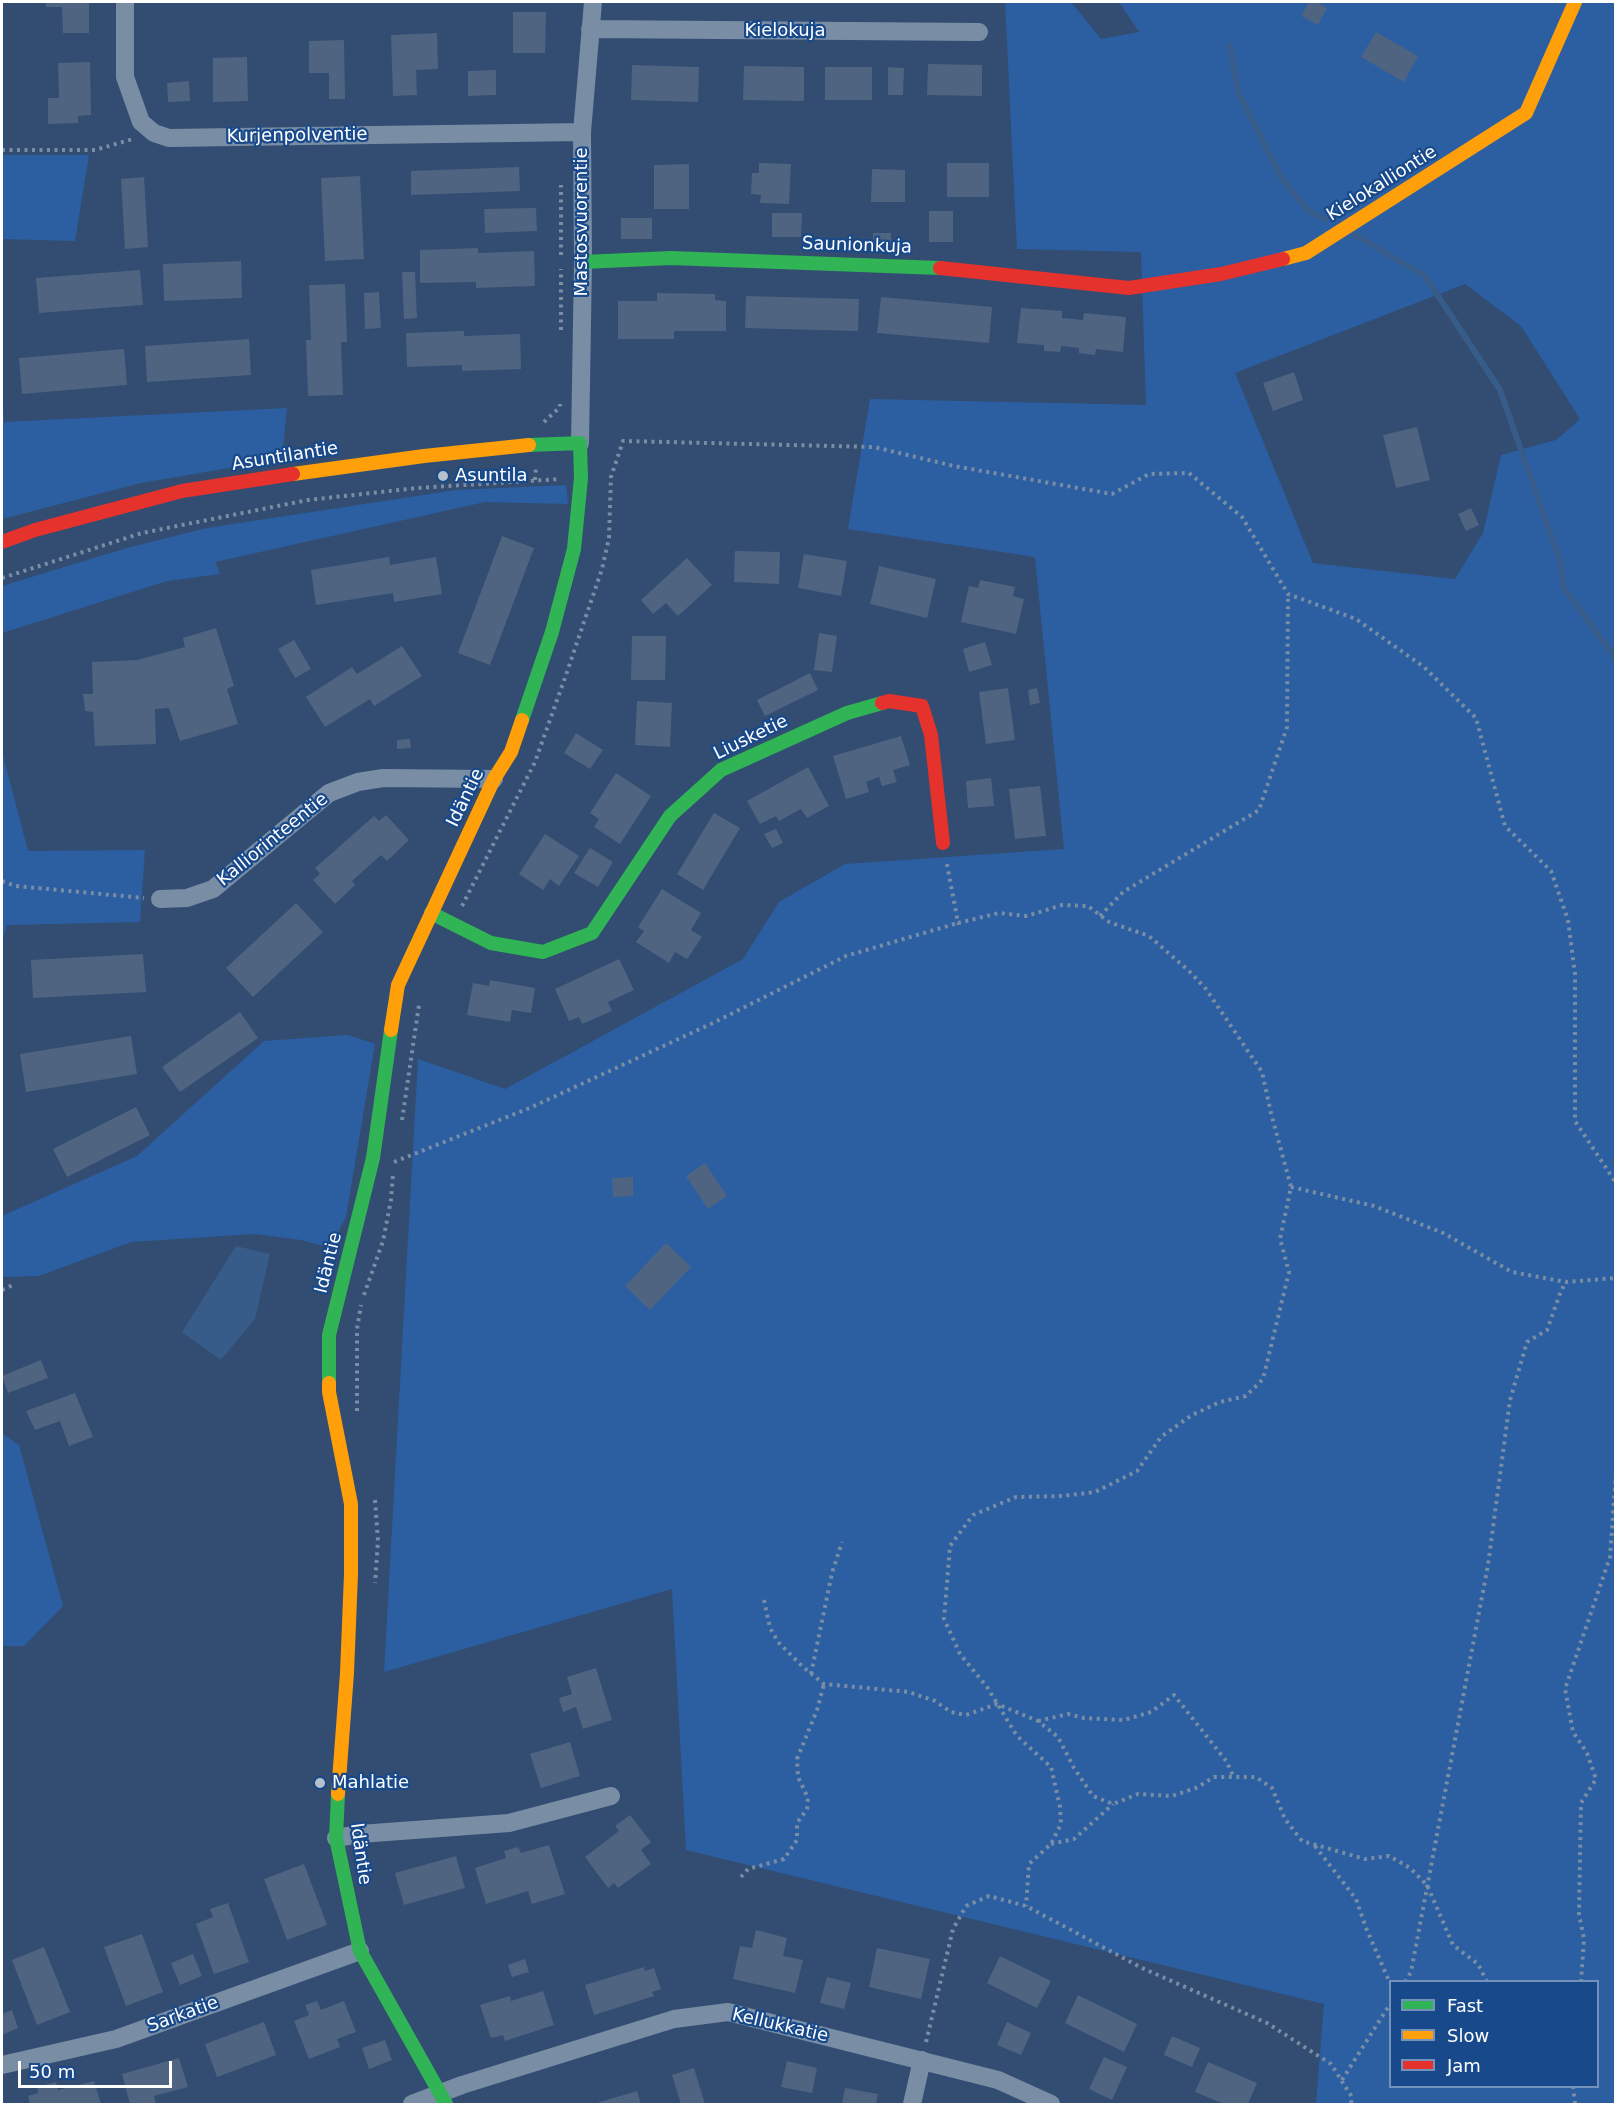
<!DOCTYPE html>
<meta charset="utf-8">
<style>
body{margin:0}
#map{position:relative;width:1617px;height:2106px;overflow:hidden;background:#324d71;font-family:"DejaVu Sans",sans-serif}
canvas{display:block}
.frame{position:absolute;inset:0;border:3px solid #fff;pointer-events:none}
.legend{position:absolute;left:1389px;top:1980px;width:210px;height:108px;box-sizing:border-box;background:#18498b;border:2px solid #7492b9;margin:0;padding:8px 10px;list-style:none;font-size:18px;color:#fff}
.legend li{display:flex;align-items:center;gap:12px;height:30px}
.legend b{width:30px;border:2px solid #7492b9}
.scale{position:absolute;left:18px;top:2061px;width:154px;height:27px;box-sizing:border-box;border:3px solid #fff;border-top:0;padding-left:8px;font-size:18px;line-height:21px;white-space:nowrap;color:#fff;-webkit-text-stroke:4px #18498b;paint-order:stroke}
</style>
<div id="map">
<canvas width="1617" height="2106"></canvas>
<div class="frame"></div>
<ul class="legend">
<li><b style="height:8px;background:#30b455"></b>Fast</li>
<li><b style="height:8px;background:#ff9f0a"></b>Slow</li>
<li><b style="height:8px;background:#e5322d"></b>Jam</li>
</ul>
<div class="scale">50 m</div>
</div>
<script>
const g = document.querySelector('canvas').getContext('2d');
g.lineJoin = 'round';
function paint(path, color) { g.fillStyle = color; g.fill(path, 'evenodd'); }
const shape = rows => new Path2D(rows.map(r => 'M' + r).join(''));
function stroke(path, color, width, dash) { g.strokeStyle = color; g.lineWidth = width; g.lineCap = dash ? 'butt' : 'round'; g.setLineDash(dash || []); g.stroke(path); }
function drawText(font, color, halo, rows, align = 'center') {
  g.font = font + ' "DejaVu Sans",sans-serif'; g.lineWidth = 4.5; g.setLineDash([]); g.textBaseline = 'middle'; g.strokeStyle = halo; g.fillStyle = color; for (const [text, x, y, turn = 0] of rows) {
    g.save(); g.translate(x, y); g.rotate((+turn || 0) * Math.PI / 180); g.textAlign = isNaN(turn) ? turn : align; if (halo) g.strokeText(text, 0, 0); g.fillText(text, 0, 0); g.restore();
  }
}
const green = shape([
 [1005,2,1071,2,1101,39,1139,32,1119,2,1615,2,1615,2104,1316,2104,1324,2004,686,1850,672,1589,384,1672,418,1059,505,1089,743,959,779,902,845,864,1064,849,1035,557,848,529,870,399,1146,405,1141,252,1017,249],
 [1465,284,1521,326,1580,419,1556,440,1501,455,1483,533,1455,579,1313,563,1235,373],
 [1390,1982,1598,1982,1598,2086,1390,2086],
 [2,155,89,155,75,241,2,239],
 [2,379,4,422,287,408,282,459,141,483,2,519],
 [566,485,568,504,485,502,215,562,220,574,167,581,2,633,2,586,127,548,207,528,456,490],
 [2,752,28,851,145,850,140,922,7,925,2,941],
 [348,1035,375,1044,346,1217,330,1248,301,1240,255,1234,131,1242,39,1276,2,1277,2,1216,137,1156,264,1041],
 [2,1433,19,1445,63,1606,24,1646,2,1646]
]);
const water = shape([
 [236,1246,270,1254,255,1319,221,1360,182,1332]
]);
const stream = shape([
 [1230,45,1238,92,1282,179,1309,211,1325,219],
 [1355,235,1425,276,1500,390,1561,564,1563,587,1616,659],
 [1614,1162,1616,1159]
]);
const building = shape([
 [46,2,89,2,89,33,63,33,62,7,46,7],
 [1309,2,1316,2,1327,8,1318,25,1301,16],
 [513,12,546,12,545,53,513,53],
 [1376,32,1418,56,1404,82,1361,57],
 [437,33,438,69,416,70,417,95,393,96,391,35],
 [344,40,345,99,329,99,329,73,309,73,309,41],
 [247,57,248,101,213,102,213,58],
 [90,62,91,115,78,116,78,123,48,124,48,98,59,98,58,63],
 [928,64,982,65,982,96,927,95],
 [632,65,699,67,698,102,631,100],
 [744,66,804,67,804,101,743,100],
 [825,67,872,67,872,100,825,100],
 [888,67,904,68,903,95,888,95],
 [496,70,496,95,468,96,468,71],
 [189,81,190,101,168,102,167,83],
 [759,163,791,164,789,204,760,203,761,195,751,194,752,173,759,173],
 [947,163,989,163,989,197,947,197],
 [689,164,689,209,654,209,654,165],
 [519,167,520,191,411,195,411,171],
 [872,169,905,170,905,202,871,202],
 [360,176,364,259,325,261,321,178],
 [144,177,148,247,125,249,121,179],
 [536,208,537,231,485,233,484,209],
 [929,211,953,211,953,242,929,242],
 [772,213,802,213,801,237,772,237],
 [621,218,652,218,652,239,621,239],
 [873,233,891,233,891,246,873,246],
 [478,248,478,253,534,251,535,286,476,288,476,282,420,283,420,250],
 [241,261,242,298,164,301,163,264],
 [140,270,143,305,39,313,36,278],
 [402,272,415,272,417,318,404,319],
 [345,284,347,342,341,342,343,395,308,396,306,340,311,340,309,285],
 [379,292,381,328,365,329,364,293],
 [657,293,715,294,715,300,726,301,726,331,674,331,674,339,618,339,618,301,657,301],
 [746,296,859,299,858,331,745,328],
 [881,297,992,307,989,343,877,333],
 [1021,308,1062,311,1062,318,1083,320,1084,313,1126,317,1123,352,1096,349,1095,355,1079,353,1079,348,1061,346,1060,352,1044,351,1044,345,1017,343],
 [464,331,464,336,520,334,521,369,462,371,462,365,407,367,406,333],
 [249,339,251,375,147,382,145,346],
 [124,349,127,385,22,394,19,358],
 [1294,372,1303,400,1273,411,1263,383],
 [1417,427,1430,480,1396,488,1383,435],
 [1471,508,1479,525,1466,531,1458,514],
 [502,536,534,548,490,665,458,653],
 [735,551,780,552,779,584,734,582],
 [804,554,847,561,841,596,798,588],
 [389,557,390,565,436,557,442,594,394,602,393,593,316,605,311,570],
 [687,558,712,585,678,616,666,603,653,614,641,600],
 [879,566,936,579,927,618,870,604],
 [980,580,1015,587,1013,596,1024,599,1016,634,961,622,969,586,978,588],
 [216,628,234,686,227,689,238,724,180,741,169,708,155,709,156,744,95,746,93,712,85,711,83,694,93,694,92,662,137,660,185,647,183,638],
 [819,633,837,636,832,672,814,670],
 [632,636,666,636,665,680,631,680],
 [294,640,311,669,295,678,278,649],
 [985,642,992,665,969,672,963,649],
 [402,646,422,676,374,706,370,699,325,727,306,697,352,667,357,674],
 [810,673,818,690,765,716,757,700],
 [1008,688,1015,740,986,744,979,692],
 [1037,688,1040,703,1030,705,1028,690],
 [637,701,672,703,670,747,635,745],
 [576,733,603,750,590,769,564,753],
 [901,736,910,765,893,770,897,782,882,786,879,777,866,782,869,792,846,799,833,756],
 [410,739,411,748,397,749,397,740],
 [808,767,829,806,807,818,801,809,779,821,776,816,760,824,747,801],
 [616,773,651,796,620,844,594,827,599,819,590,813],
 [991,778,994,806,968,808,966,781],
 [1040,786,1046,836,1015,839,1009,789],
 [714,813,740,828,703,890,677,874],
 [386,815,409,840,387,861,381,855,352,881,355,885,335,904,313,880,320,874,315,868,374,816,379,821],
 [776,829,783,843,772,848,764,834],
 [545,834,579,856,559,886,550,879,543,890,519,874],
 [590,848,613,862,598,887,574,873],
 [662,889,701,913,691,930,702,937,687,959,675,952,669,963,636,942,644,931,638,927],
 [296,903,323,932,253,997,226,968],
 [143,954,146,992,33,998,31,960],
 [619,959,634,990,608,1002,612,1011,582,1024,579,1017,569,1021,555,989],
 [490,980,535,988,531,1013,512,1010,510,1022,467,1015,473,983,489,986],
 [240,1012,258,1038,180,1092,162,1067],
 [131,1036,137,1074,26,1092,20,1054],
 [136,1107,150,1135,67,1177,53,1149],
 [705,1163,727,1196,708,1209,686,1176],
 [633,1177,633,1196,613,1197,612,1178],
 [666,1243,691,1267,650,1310,625,1286],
 [41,1360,48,1378,8,1393,2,1376],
 [75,1393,93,1437,69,1446,60,1421,35,1430,26,1411],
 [596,1668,612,1720,583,1729,576,1707,563,1712,559,1698,572,1694,567,1677],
 [570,1742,580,1776,541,1788,530,1754],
 [630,1815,651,1842,641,1850,651,1864,618,1888,614,1883,608,1888,585,1857,619,1831,615,1826],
 [549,1845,565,1894,532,1904,528,1891,486,1904,475,1868,506,1858,504,1851,518,1847,521,1853],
 [456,1856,465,1888,404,1905,395,1873],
 [304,1864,327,1925,287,1940,264,1879],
 [228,1903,249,1962,214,1974,196,1924,213,1917,210,1909],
 [756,1930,787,1938,783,1956,803,1960,795,1993,733,1979,740,1946,752,1948],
 [142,1934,163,1992,126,2006,104,1947],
 [44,1947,70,2012,37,2025,12,1960],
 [877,1948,930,1959,921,1999,869,1987],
 [193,1954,202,1976,180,1985,171,1963],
 [1000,1956,1051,1981,1037,2008,987,1983],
 [525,1959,529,1972,512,1977,508,1965],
 [644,1967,645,1971,654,1968,661,1989,652,1992,654,1996,594,2015,585,1985],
 [827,1977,851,1983,844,2009,820,2003],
 [543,1991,554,2025,505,2041,503,2035,491,2038,480,2005,510,1996,511,2001],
 [1078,1995,1137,2024,1124,2052,1065,2023],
 [317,2001,321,2010,344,2001,356,2032,337,2039,340,2047,309,2059,294,2021,309,2015,305,2005],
 [12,2010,18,2028,2,2035,2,2014],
 [264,2022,276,2055,217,2077,205,2044],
 [1007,2022,1031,2033,1021,2055,997,2045],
 [1172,2036,1200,2048,1192,2067,1164,2055],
 [385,2040,392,2060,369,2069,362,2048],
 [1104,2057,1127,2067,1112,2100,1089,2089],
 [179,2058,188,2087,154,2096,156,2104,130,2104,122,2074],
 [787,2061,817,2068,812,2093,781,2087],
 [1208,2062,1257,2083,1248,2104,1224,2104,1195,2092],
 [694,2068,705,2104,681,2104,672,2075],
 [94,2081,101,2104,30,2104,28,2096,38,2093,37,2087,56,2082,58,2090],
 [845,2088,878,2094,876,2104,842,2104],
 [637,2091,641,2104,593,2104]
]);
const path = shape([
 [2,150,95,150,133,139],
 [561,255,561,185],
 [561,330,561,269],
 [544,422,560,407,560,404],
 [535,480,536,466],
 [2,578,142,533,308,500,417,488,560,479],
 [947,864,958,923,999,913,1027,916,1062,905,1088,906,1109,922,1149,936,1189,971,1206,989,1262,1072,1271,1113,1291,1187,1280,1239,1289,1272,1263,1379,1246,1396,1220,1402,1192,1415,1161,1437,1137,1471,1095,1492,1062,1496,1016,1497,973,1515,950,1546,944,1619,960,1654,987,1687,1017,1736,1051,1767,1060,1807,1061,1824,1051,1844,1029,1864,1026,1906],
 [2,881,16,886,144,898],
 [462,906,535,762,567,672,602,569,609,538,611,477,623,441,874,447,954,466,1112,494,1149,474,1189,473,1242,517,1288,594,1356,619,1424,667,1476,718,1505,826,1551,871,1568,920,1575,974,1575,1121,1616,1183],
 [1100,916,1123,892,1259,810,1287,727,1288,594],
 [402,1120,419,1005],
 [394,1162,532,1107,715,1022,846,956,958,923],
 [1291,1187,1374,1206,1443,1233,1512,1272,1566,1282,1616,1278],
 [2,1290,15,1284],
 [364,1295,383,1241,391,1200,393,1174],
 [357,1411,357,1329,361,1305],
 [375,1500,378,1541,375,1583],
 [764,1600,770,1628,779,1643,802,1666,824,1684,909,1692,935,1701,951,1712,966,1715,997,1704,1038,1721,1058,1737,1074,1768,1093,1796,1113,1804,1138,1794,1172,1796,1196,1788,1214,1777,1256,1777,1272,1788,1285,1819,1302,1841,1365,1859,1389,1856,1410,1868,1427,1885,1453,1945,1478,1964,1487,1982],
 [811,1674,832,1573,842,1542],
 [1038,1721,1068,1714,1084,1718,1124,1720,1151,1712,1174,1695,1227,1762,1233,1776],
 [1051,1844,1074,1839,1113,1804],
 [1315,1846,1356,1899,1366,1928,1390,1983],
 [741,1877,748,1869,784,1859,797,1840,797,1823,807,1809,808,1798,798,1777,797,1759,817,1710,824,1684],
 [1405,1982,1411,1972,1488,1565,1510,1400,1527,1342,1547,1330,1561,1291,1566,1282],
 [1581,1982,1584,1939,1579,1914,1581,1803,1596,1779,1587,1753,1573,1732,1565,1689,1610,1557,1616,1472],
 [926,2042,953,1929,966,1906,989,1896,1026,1906,1142,1968,1267,2023,1331,2064,1352,2097,1351,2104],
 [1342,2080,1390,2004],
 [1573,2086,1575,2104]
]);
const street = shape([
 [125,2,125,77,141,122,154,133,169,138,582,132],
 [590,29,979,32],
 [580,443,583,262,582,132,593,2],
 [160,899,187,898,213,889,329,793,358,782,383,778,494,779],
 [336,1838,360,1834,509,1823,611,1796],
 [2,2065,116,2039,360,1951],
 [412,2104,462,2085,674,2019,728,2012,998,2080,1051,2104],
 [912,2104,922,2060]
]);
const fast = shape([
 [583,262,671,258,940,268],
 [522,720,552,632,574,549,581,478,580,443,529,445],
 [431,913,491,943,543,952,592,933,670,816,721,770,847,713,882,703],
 [329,1383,329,1335,373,1158,391,1030],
 [338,1794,336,1838,360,1951,446,2104]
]);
const slow = shape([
 [1283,259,1306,253,1526,113,1575,2],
 [293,474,424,456,529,445],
 [391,1030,398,985,494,779,511,752,522,720],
 [329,1383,329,1392,351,1504,351,1574,347,1673,338,1794]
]);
const jam = shape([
 [940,268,1129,288,1221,274,1283,259],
 [2,542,35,530,182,491,293,474],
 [882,703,889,701,922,706,931,735,943,843]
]);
const markers = [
 [443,476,6,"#b7c1cd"],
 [320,1783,6,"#b7c1cd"]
];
const streetNames = [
 ["Kielokuja",785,31],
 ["Kurjenpolventie",297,136,-1],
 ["Kielokalliontie",1382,184,-32],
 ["Mastosvuorentie",582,222,-90],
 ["Saunionkuja",857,246,2],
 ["Asuntilantie",285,457,-9],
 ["Liusketie",751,738,-26],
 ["Idäntie",466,798,-64],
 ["Kalliorinteentie",273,840,-39],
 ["Idäntie",329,1263,-76],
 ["Idäntie",360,1854,82],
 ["Sarkatie",183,2015,-20],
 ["Kellukkatie",780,2026,13]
];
const poiNames = [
 ["Asuntila",455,476],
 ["Mahlatie",332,1783]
];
paint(green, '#2b5fa2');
paint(water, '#375c8a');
stroke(stream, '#375c8a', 6);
paint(building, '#4f6481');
stroke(path, '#798da5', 4, [3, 4.5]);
stroke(street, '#798da5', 18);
stroke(fast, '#30b455', 14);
stroke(slow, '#ff9f0a', 14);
stroke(jam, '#e5322d', 14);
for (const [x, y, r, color] of markers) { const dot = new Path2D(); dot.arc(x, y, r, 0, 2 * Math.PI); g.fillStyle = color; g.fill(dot); stroke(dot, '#18498b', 2); }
drawText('18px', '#fff', '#18498b', streetNames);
drawText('18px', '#fff', '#18498b', poiNames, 'left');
</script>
